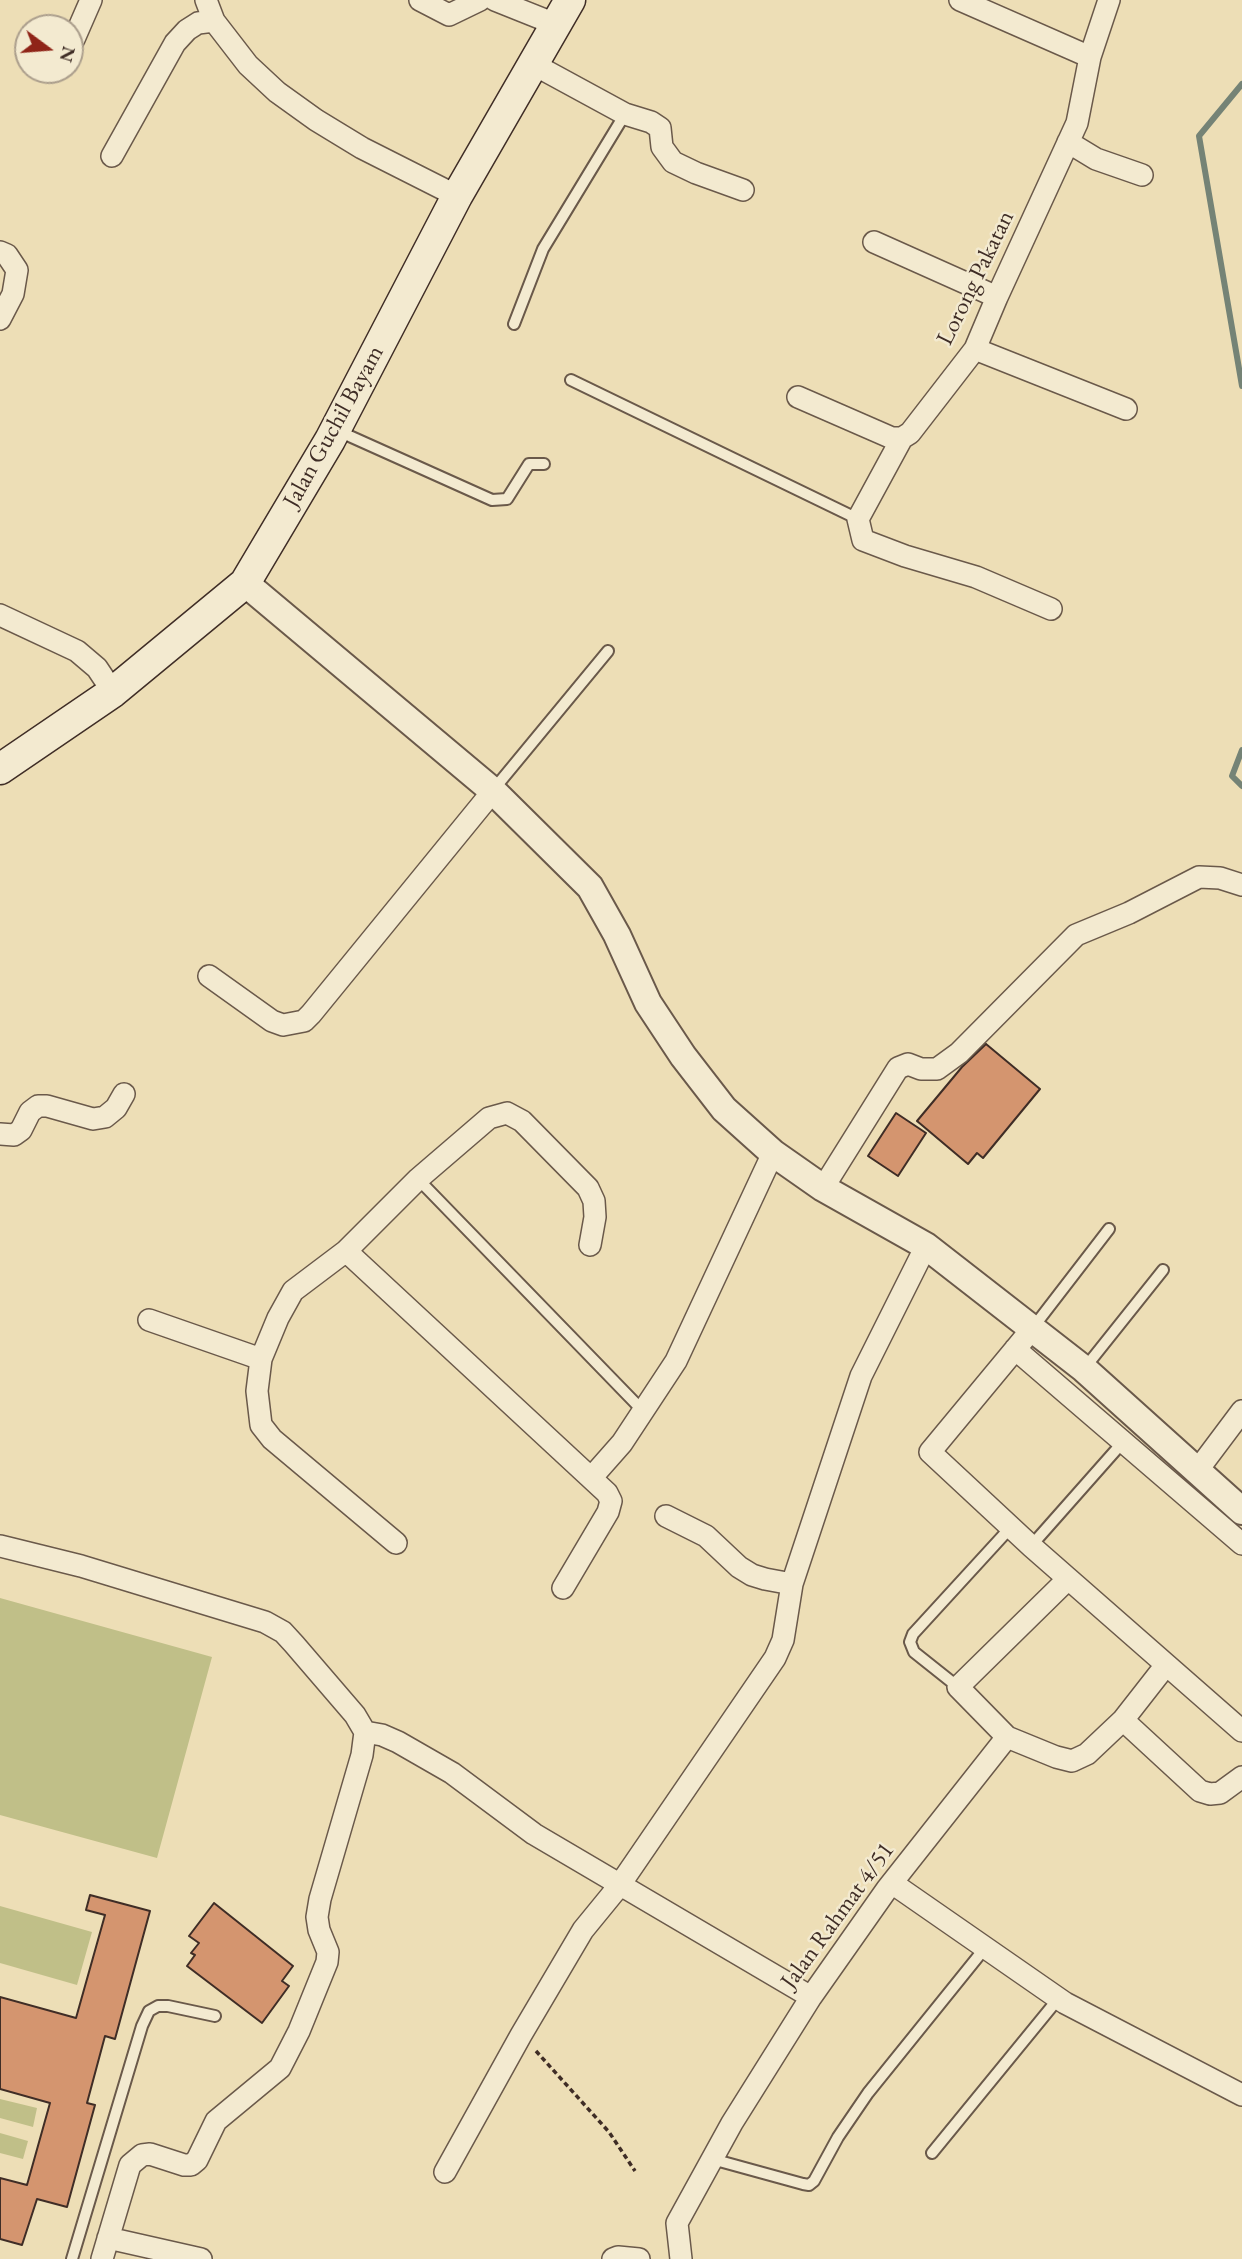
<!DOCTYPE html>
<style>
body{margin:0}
#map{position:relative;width:1242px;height:2259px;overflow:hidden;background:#eddeb6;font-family:"EB Garamond",serif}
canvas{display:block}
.north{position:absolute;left:14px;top:14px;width:70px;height:70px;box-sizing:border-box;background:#f3ead0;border:2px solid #ab9e8c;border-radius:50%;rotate:106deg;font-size:19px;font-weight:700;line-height:28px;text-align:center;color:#3f2d26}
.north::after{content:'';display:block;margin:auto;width:24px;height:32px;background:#8f2418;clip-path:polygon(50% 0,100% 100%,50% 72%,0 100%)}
</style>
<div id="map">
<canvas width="1242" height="2259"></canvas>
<div class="north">N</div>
</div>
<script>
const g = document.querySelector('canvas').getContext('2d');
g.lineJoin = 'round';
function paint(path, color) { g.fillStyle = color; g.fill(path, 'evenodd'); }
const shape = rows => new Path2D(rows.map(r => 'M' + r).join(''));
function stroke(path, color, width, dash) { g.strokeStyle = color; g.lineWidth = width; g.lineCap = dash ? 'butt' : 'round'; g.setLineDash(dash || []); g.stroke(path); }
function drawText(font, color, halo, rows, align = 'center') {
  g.font = font + ' "EB Garamond",serif'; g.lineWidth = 5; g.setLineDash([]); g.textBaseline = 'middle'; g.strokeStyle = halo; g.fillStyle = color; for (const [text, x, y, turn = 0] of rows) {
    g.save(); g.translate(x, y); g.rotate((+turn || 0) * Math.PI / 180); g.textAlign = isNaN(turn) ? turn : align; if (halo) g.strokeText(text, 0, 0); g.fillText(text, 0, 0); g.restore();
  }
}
const green = shape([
 [0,1598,212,1657,157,1858,0,1815],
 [0,1906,92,1932,77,1985,0,1963],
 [0,2099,37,2108,33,2127,0,2118],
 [0,2133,28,2141,23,2159,0,2153]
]);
const stream = shape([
 [1242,84,1199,136,1242,386],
 [1242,750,1232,776,1242,786]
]);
const building = shape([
 [986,1044,1040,1089,983,1158,977,1153,968,1164,917,1121,962,1067,986,1044],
 [896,1113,926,1133,898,1176,868,1156,896,1113],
 [90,1895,150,1911,115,2039,105,2036,87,2103,95,2105,67,2207,37,2199,22,2245,0,2239,0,2178,27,2185,50,2103,0,2089,0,1997,76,2018,105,1915,86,1910,90,1895],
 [214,1903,293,1966,282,1981,289,1986,262,2023,187,1966,195,1955,191,1953,199,1943,189,1936,214,1903]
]);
const path = shape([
 [536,2051,609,2132,635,2171]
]);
const service = shape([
 [514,324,543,249,625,114],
 [571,380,858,519],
 [336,430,492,500,507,499,529,464,544,464],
 [494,789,608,651],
 [418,1179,644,1412],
 [1032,1329,1109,1229],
 [1084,1369,1163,1270],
 [1031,1546,1123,1442],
 [958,1687,914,1652,910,1642,913,1634,1011,1527],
 [932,2153,1058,1999],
 [712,2159,803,2184,809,2185,814,2181,838,2137,868,2093,985,1948],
 [72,2259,142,2026,149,2011,158,2006,168,2006,215,2016]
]);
const minor = shape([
 [420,0,449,15,480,0],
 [495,0,555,24],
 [960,0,1090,57],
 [214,21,248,65,277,92,316,120,362,148,457,196],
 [74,39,91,0],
 [533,64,625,114,651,122,660,128,662,147,673,162,696,173,743,190],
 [1068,142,1096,159,1142,175],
 [112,156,175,43,187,30,198,23,214,21,206,0],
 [874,242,997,297],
 [0,252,7,255,17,270,13,294,0,319],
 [975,349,1126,409],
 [798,397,892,438,902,438,910,433,975,349,997,297,1077,123,1090,57,1109,0],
 [902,438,858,519,863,540,905,556,976,577,1051,609],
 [0,615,77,651,97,668,113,692],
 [209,976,272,1021,283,1025,304,1021,311,1014,493,791],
 [0,1134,14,1135,21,1130,30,1112,38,1106,47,1106,93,1119,105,1117,116,1108,124,1094],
 [823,1188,898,1068,908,1064,921,1069,937,1069,959,1053,1076,935,1129,913,1199,877,1220,878,1242,885],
 [346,1251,293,1291,278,1318,261,1359,257,1391,261,1425,272,1439,396,1543],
 [149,1320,261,1359],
 [1032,1329,930,1452,1031,1546,1242,1731],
 [1015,1349,1242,1544],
 [1197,1471,1242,1411],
 [592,1477,622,1443,676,1361,773,1153],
 [666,1516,706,1536,739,1567,752,1575,765,1579,792,1584],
 [0,1546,81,1566,265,1622,283,1632,294,1644,355,1715,365,1732,362,1755,320,1899,317,1917,319,1930,328,1952,327,1962,299,2031,280,2068,216,2121,197,2160,191,2165,184,2165,150,2154,142,2155,130,2165,102,2259],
 [563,1588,608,1512,611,1501,607,1493,346,1251,418,1179,489,1118,507,1113,522,1121,588,1188,594,1201,595,1217,590,1245],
 [1166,1665,1123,1720,1200,1791,1210,1794,1220,1793,1242,1777],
 [365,1732,382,1735,398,1742,452,1773,534,1834,811,1997],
 [1007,1737,958,1687,1068,1579],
 [892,1883,1065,2003,1242,2095],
 [445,2172,521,2035,583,1930,619,1886,775,1658,783,1640,792,1584,861,1376,926,1246],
 [108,2238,201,2259],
 [613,2259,618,2257,639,2259],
 [681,2259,677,2223,732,2123,811,1997,887,1889,1007,1737,1056,1757,1072,1761,1087,1754,1123,1720]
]);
const tertiary = shape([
 [245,583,493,791,590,887,617,935,648,1003,683,1056,724,1109,773,1153,823,1188,926,1246,1084,1369,1242,1511]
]);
const secondary = shape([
 [0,769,113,692,245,583,330,440,457,196,570,0]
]);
const streetNames = [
 ["Lorong Pakatan",976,278,-64],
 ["Jalan Guchil Bayam",334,427,-61],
 ["Jalan Rahmat 4/51",838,1916,-54]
];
paint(green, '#c0bf88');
stroke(stream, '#758376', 6);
paint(building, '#d4956f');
stroke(building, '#3f2d26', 2);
stroke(service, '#6a594a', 14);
stroke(minor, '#6a594a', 24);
stroke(tertiary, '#6a594a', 30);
stroke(secondary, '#3f2d26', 33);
stroke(path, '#3f2d26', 3.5, [5, 3.5]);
stroke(service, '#f3ead0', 10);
stroke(minor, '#f3ead0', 21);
stroke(tertiary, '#f3ead0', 26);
stroke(secondary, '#f3ead0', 30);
drawText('24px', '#3f2d26', '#f3ead0', streetNames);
</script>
